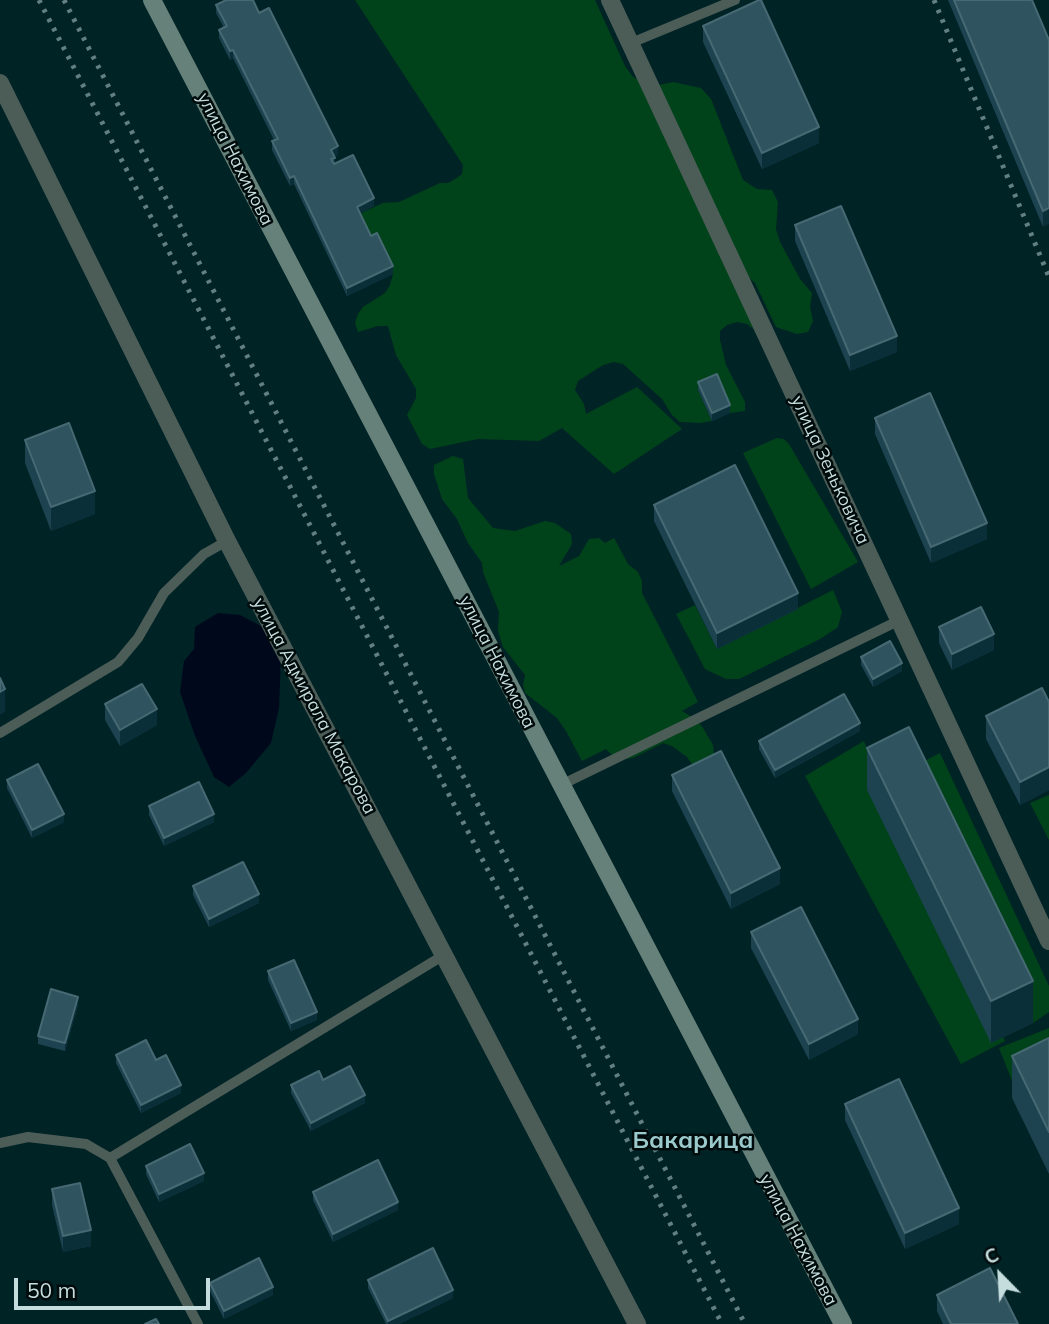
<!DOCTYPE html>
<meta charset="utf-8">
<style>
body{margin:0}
#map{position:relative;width:1049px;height:1324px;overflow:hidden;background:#002326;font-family:Mulish,sans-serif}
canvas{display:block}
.north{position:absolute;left:965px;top:1240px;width:70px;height:70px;-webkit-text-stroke:5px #000b0c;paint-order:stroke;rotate:336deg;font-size:19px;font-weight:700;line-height:28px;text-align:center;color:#c6ddde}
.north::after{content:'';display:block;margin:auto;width:24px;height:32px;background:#c6ddde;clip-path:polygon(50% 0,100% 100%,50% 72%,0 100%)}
.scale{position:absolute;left:14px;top:1278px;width:196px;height:32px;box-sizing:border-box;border:4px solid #c6ddde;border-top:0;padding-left:9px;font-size:21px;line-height:24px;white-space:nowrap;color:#c6ddde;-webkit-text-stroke:5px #000b0c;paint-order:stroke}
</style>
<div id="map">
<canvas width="1049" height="1324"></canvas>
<div class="north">С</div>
<div class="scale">50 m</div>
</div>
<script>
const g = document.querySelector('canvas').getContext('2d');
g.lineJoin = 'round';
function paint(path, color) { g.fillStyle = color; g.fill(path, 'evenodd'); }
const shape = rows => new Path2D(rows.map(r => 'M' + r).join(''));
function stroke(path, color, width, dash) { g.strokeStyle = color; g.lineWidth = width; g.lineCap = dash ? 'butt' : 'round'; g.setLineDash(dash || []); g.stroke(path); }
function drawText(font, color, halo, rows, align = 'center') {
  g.font = font + ' Mulish,sans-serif'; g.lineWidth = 5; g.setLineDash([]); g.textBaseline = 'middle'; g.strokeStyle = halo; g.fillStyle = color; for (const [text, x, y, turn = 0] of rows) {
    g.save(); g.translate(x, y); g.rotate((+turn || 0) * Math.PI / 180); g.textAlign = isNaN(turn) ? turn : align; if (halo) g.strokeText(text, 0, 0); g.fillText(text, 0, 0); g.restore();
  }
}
const green = shape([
 [355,0,595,0,625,66,633,77,646,83,659,85,673,82,701,88,711,99,743,180,757,189,772,190,778,202,776,229,780,242,800,279,812,293,810,307,813,321,808,332,797,334,776,327,755,283,746,275,755,330,747,324,737,322,727,325,720,331,720,340,726,365,745,402,745,411,730,413,717,382,698,390,712,421,700,423,680,422,672,415,662,399,623,364,614,362,603,365,578,381,575,390,584,404,586,414,637,387,682,429,614,474,562,428,539,441,478,439,430,449,422,444,407,415,416,398,416,389,396,355,388,326,378,326,358,332,355,323,358,314,363,307,385,293,390,285,393,274,377,242,371,244,357,215,383,203,399,202,440,183,448,183,455,179,462,174,463,165],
 [777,438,784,439,789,444,858,562,811,589,743,453],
 [453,456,463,459,468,498,493,528,515,531,545,521,555,523,571,534,572,544,559,566,579,556,589,539,599,538,605,543,614,538,628,564,638,572,642,581,642,593,698,702,682,711,697,720,703,728,713,745,714,755,700,765,692,764,687,757,672,746,663,743,633,758,617,760,606,749,582,761,566,731,557,718,525,693,523,685,525,675,503,647,498,631,499,612,483,572,482,563,468,543,457,519,442,499,434,474,434,465],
 [833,590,842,612,838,627,820,639,739,679,726,679,705,669,676,614,695,605,717,649],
 [864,741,876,776,1005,1041,961,1064,805,776],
 [940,753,1049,986,1049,1012,1033,1023,909,769],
 [1049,795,1049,840,1030,803],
 [1049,1028,1049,1074,1015,1088,999,1048]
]);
const water = shape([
 [218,613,240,615,261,626,281,657,279,708,271,743,246,773,229,787,214,777,195,736,180,692,184,661,194,649,195,627]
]);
const lane = shape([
 [631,43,735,0],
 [0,733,118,662,138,638,164,593,204,554,227,541],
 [561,785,900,620],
 [0,1143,28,1137,86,1144,110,1158],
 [198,1324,110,1158,444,955]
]);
const street = shape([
 [610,0,1049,941],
 [0,83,227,541,637,1324]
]);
const secondary = shape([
 [152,0,843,1324]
]);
const rail = shape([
 [39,0,722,1324],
 [64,0,745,1324],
 [934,0,1049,277]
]);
const wall = shape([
 [948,0,1032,0,1049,40,1043,227],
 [216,5,259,13,338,155,334,156,335,164,374,206,360,213,371,236,393,274,347,296,294,184,290,186,272,150,272,141,274,140,233,58,230,60,219,38,219,30,224,28,216,13],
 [703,26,819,143,762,169,703,42],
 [795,225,897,352,850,371,795,241],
 [698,382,730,413,712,421,698,390],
 [875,418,987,539,931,563,875,434],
 [25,440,95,514,51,531,25,463],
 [654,505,798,609,717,649,654,521],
 [939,627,994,650,952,670,939,643],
 [861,657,902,671,873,687,861,665],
 [1049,702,1049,790,1020,805,986,739,986,716],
 [105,704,157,725,120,746,105,720],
 [860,731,775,778,759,749,759,741],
 [867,748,1033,1023,991,1043,867,790],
 [672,775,780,884,731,909,672,791],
 [7,780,64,822,32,838,7,788],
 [149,806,214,822,164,846,149,815],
 [193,886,259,903,209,927,193,895],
 [751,932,858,1034,809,1060,751,948],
 [268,971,317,1020,291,1031,268,980],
 [78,1005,65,1051,38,1044,38,1036],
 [1049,1038,1049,1174,1012,1098,1012,1056],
 [116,1055,181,1093,141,1113,116,1063],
 [323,1080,365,1103,311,1131,291,1093,291,1085],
 [845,1104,959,1224,905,1249,845,1120],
 [146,1166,204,1181,159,1202,146,1174],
 [52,1189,91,1246,63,1252,52,1205],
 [313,1192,398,1210,333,1242,313,1200],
 [368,1280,453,1298,399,1324,386,1324,368,1288],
 [210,1283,273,1295,224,1319,210,1291],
 [937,1295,1018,1324,943,1324,937,1311]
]);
const shadedWall = shape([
 [233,50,233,58,230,60,230,51],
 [819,127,819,143,762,169,762,153],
 [338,146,338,155,331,158,331,150],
 [294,176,294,184,290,186,290,178],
 [374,198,374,206,357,215,357,207],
 [1049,208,1049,224,1043,227,1043,211],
 [393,266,393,274,347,296,347,288],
 [897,336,897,352,850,371,850,355],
 [730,405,730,413,712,421,712,413],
 [95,491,95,514,51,531,51,507],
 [987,523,987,539,931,563,931,547],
 [798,593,798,609,717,649,717,633],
 [994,634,994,650,952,670,952,654],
 [902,663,902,671,873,687,873,679],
 [5,689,5,712,0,715,0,692],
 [157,709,157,725,120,746,120,730],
 [860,723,860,731,775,778,775,770],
 [1049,767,1049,790,1020,805,1020,782],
 [64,814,64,822,32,838,32,830],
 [214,814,214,822,164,846,164,838],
 [780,868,780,884,731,909,731,893],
 [259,894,259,903,209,927,209,919],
 [1033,981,1033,1023,991,1043,991,1001],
 [78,997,78,1005,65,1051,65,1043],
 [317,1012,317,1020,291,1031,291,1023],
 [858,1019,858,1034,809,1060,809,1044],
 [181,1085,181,1093,141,1113,141,1105],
 [365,1095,365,1103,311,1131,311,1123],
 [204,1173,204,1181,159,1202,159,1194],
 [398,1202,398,1210,333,1242,333,1234],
 [959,1208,959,1224,905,1249,905,1233],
 [91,1230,91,1246,63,1252,63,1236],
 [273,1287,273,1295,224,1319,224,1311],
 [453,1290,453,1298,399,1324,388,1324,388,1321]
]);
const building = shape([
 [226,0,253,0,259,13,269,8,338,146,331,150,335,158,331,159,334,164,353,155,374,198,357,207,371,236,377,233,393,266,347,288,294,176,290,178,272,141,278,139,233,50,230,51,219,30,227,26,216,5,226,0],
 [759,0,761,0,819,127,762,153,703,26,759,0],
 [954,0,1032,0,1049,40,1049,208,1043,211,954,0],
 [841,206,897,336,850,355,795,225,841,206],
 [717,374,730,405,712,413,698,382,717,374],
 [930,393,987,523,931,547,875,418,930,393],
 [69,423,95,491,51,507,25,440,69,423],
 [735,465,798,593,717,633,654,505,735,465],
 [981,607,994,634,952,654,939,627,981,607],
 [890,641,902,663,873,679,861,657,890,641],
 [0,678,5,689,0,692,0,678],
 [142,684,157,709,120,730,105,704,142,684],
 [1042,688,1049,702,1049,767,1020,782,986,716,1042,688],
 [844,694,860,723,775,770,759,741,844,694],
 [909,727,1033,981,991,1001,867,748,909,727],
 [721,751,780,868,731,893,672,775,721,751],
 [38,764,64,814,32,830,7,780,38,764],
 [199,782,214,814,164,838,149,806,199,782],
 [243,862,259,894,209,919,193,886,243,862],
 [801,907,858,1019,809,1044,751,932,801,907],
 [294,960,317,1012,291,1023,268,971,294,960],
 [51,989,78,997,65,1043,38,1036,51,989],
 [1049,1038,1049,1132,1012,1056,1049,1038],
 [146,1040,156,1060,166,1055,181,1085,141,1105,116,1055,146,1040],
 [350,1066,365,1095,311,1123,291,1085,319,1071,323,1080,350,1066],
 [899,1079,959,1208,905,1233,845,1104,899,1079],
 [190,1144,204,1173,159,1194,146,1166,190,1144],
 [378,1160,398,1202,333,1234,313,1192,378,1160],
 [80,1183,91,1230,63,1236,52,1189,80,1183],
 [433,1248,453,1290,388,1321,368,1280,433,1248],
 [259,1258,273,1287,224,1311,210,1283,259,1258],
 [990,1268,1018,1324,951,1324,937,1295,990,1268],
 [156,1319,159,1324,145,1324,156,1319]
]);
const streetNames = [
 ["улица Нахимова",235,159,63],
 ["улица Зеньковича",830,470,65],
 ["улица Нахимова",497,662,63],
 ["улица Адмирала Макарова",314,706,62],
 ["улица Нахимова",798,1240,62]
];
const districtNames = [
 ["Бакарица",693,1141]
];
paint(green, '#00431a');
paint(water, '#00091c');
stroke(lane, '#4c5d58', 10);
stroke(street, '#4c5d58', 18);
stroke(secondary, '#668179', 18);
stroke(rail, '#627f81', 5, [3.5, 7]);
paint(wall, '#1d4350');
paint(shadedWall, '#0a2f39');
paint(building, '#2f535f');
stroke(building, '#476973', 2);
drawText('18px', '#c6ddde', '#000b0c', streetNames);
drawText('bold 24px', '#9bcacd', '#000b0c', districtNames);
</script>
